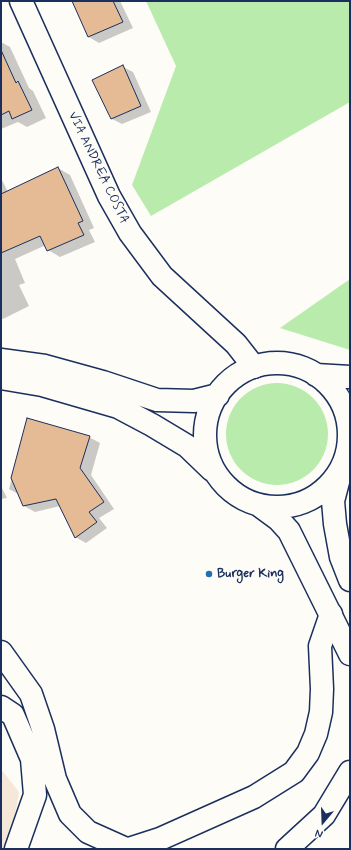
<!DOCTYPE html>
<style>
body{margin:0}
#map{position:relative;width:351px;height:850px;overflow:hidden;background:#fdfcf7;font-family:Mynerve,sans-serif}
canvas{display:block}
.frame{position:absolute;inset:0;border:2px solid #1b2f5e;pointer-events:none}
.north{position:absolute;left:303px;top:802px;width:40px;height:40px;-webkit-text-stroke:3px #fdfcf7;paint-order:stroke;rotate:199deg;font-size:11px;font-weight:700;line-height:16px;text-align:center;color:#1b2f5e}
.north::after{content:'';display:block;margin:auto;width:14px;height:18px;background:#1b2f5e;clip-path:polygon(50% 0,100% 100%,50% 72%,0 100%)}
</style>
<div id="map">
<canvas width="351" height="850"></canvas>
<div class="frame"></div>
<div class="north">N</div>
</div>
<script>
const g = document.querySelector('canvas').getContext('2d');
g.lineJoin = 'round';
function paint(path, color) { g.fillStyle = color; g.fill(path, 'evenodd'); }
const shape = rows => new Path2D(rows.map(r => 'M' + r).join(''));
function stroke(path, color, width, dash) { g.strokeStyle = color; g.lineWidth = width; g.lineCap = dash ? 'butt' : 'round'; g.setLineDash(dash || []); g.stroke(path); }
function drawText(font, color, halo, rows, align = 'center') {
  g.font = font + ' Mynerve,sans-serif'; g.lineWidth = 4; g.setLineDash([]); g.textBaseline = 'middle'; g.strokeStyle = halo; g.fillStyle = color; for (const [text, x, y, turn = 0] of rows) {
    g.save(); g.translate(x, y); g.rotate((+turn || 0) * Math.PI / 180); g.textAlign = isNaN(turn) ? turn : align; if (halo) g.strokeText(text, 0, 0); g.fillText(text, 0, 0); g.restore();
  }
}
const built = shape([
 [1,769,19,792,10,844,5,849,1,849]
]);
const green = shape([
 [146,1,350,1,350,102,151,216,132,185,176,66],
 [350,279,350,350,280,328],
 '226 434a51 51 0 1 1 102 0a51 51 0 1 1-102 0Z'
]);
const shadow = shape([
 [73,1,120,1,133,28,99,43,89,37],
 [1,42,10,47,29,88,33,91,46,118,27,127,18,122,1,129],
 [123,67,133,72,151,112,122,124,112,119],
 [58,168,70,175,94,228,89,230,95,242,60,257,48,250,46,245,15,259,25,283,19,285,29,306,3,319,1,318,1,178,8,192],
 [28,419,89,437,100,443,91,475,114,509,99,518,107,528,86,543,75,537,60,506,35,512,24,506,20,495,9,489],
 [1,486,7,498,1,499]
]);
const building = shape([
 [72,1,113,1,123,22,88,37,72,1],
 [1,50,16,83,18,81,32,110,12,119,9,111,1,115,1,50],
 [123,65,141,106,111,119,92,80,123,65],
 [58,167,83,221,78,223,84,235,47,251,40,236,1,253,1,194,58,167],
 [27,418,90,436,80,468,104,502,89,512,97,522,75,538,56,499,23,506,11,478,27,418]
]);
const minor = shape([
 [21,1,109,196,130,233,162,276,236,344,254,367],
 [1,652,31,694,43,729,55,779,70,814,88,832,126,849],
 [1,707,13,715,32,759,35,795,16,849],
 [129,849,160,839,254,797,294,772,308,753,316,734,321,712,322,689,320,646,331,614]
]);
const major = shape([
 [1,360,45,366,103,382,157,400,194,401,218,395],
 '205 435a72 72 0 1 1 144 0a72 72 0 1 1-144 0Z',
 [316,375,350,377],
 [1,378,42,385,118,407,152,425,187,446,212,470],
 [340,474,333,501,335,524,341,557,350,580],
 [260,506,279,520,289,531,350,654]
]);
const highway = shape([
 [287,849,324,815,350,772]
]);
const markers = [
 [209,574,4,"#1f6fb2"]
];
const streetNames = [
 ["VIA ANDREA COSTA",98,168,64]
];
const poiNames = [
 ["Burger King",217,574]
];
paint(built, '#f6e8d9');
paint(green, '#b9ecac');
paint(shadow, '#0003');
paint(building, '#e4bb94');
stroke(building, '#1b2f5e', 1);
stroke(minor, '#1b2f5e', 25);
stroke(major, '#1b2f5e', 25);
stroke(highway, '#1b2f5e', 25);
stroke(minor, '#fdfcf7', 22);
stroke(major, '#fdfcf7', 22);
stroke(highway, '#fdfcf7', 22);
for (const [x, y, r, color] of markers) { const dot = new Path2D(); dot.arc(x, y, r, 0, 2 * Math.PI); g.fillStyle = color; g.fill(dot); stroke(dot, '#fdfcf7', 1.5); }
drawText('13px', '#1b2f5e', '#fdfcf7', streetNames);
drawText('bold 13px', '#1b2f5e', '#fdfcf7', poiNames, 'left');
</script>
